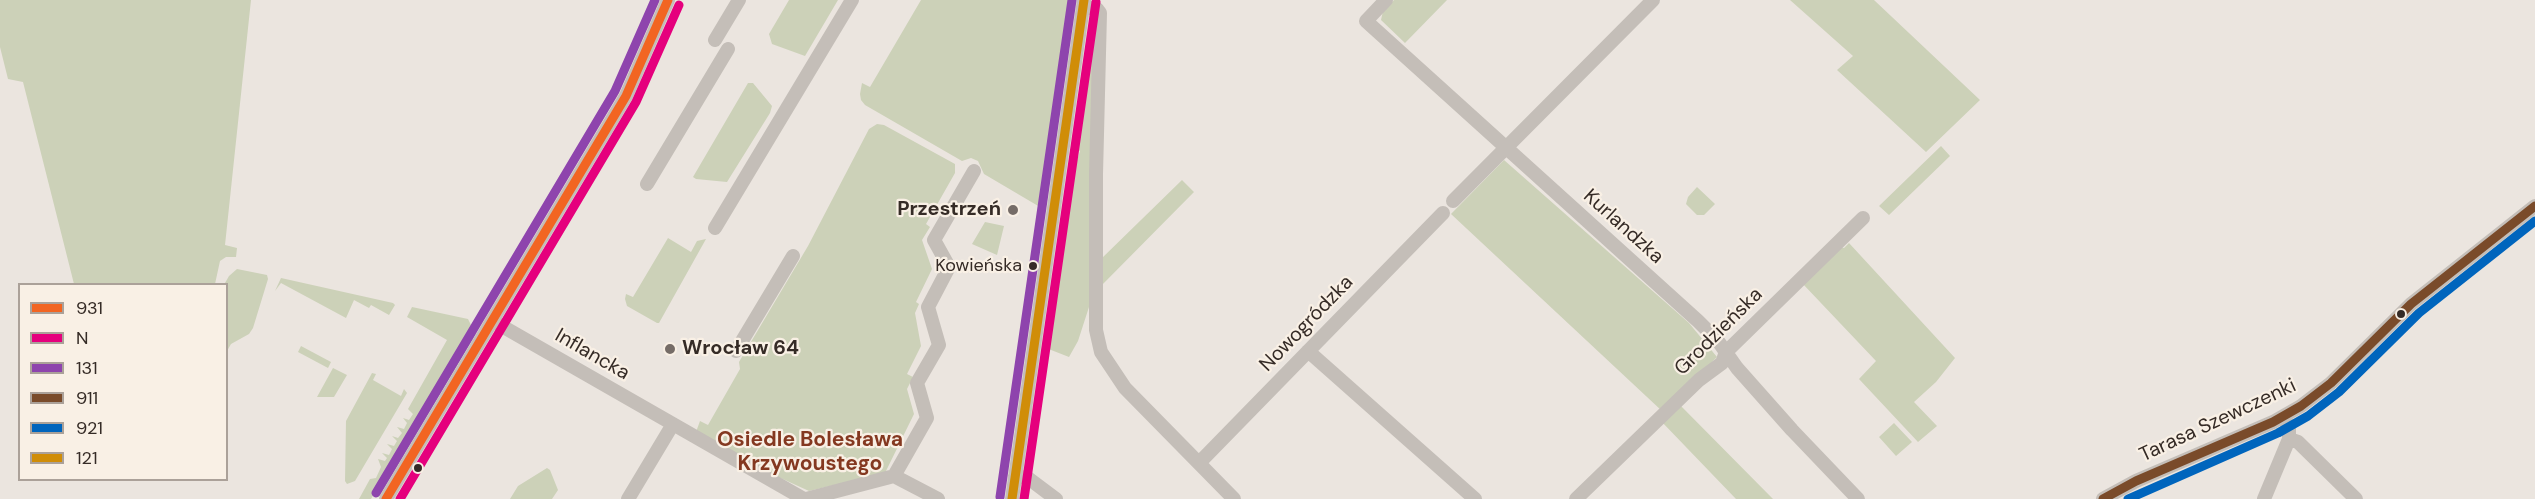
<!DOCTYPE html>
<meta charset="utf-8">
<style>
body{margin:0}
#map{position:relative;width:2535px;height:499px;overflow:hidden;background:#ebe5df;font-family:"DM Sans",sans-serif}
canvas{display:block}
.legend{position:absolute;left:18px;top:283px;width:210px;height:198px;box-sizing:border-box;background:#f9f0e5;border:2px solid #aba199;margin:0;padding:8px 10px;list-style:none;font-size:18px;color:#352b26}
.legend li{display:flex;align-items:center;gap:12px;height:30px}
.legend b{width:30px;border:2px solid #aba199}
</style>
<div id="map">
<canvas width="2535" height="499"></canvas>
<ul class="legend">
<li><b style="height:8px;background:#f26522"></b>931</li>
<li><b style="height:8px;background:#e5007d"></b>N</li>
<li><b style="height:8px;background:#8e44ad"></b>131</li>
<li><b style="height:8px;background:#7a4b2a"></b>911</li>
<li><b style="height:8px;background:#0065bd"></b>921</li>
<li><b style="height:8px;background:#d08d08"></b>121</li>
</ul>
</div>
<script>
const g = document.querySelector('canvas').getContext('2d');
g.lineJoin = 'round';
function paint(path, color) { g.fillStyle = color; g.fill(path, 'evenodd'); }
const shape = rows => new Path2D(rows.map(r => 'M' + r).join(''));
function stroke(path, color, width, dash) { g.strokeStyle = color; g.lineWidth = width; g.lineCap = dash ? 'butt' : 'round'; g.setLineDash(dash || []); g.stroke(path); }
function drawText(font, color, halo, rows, align = 'center') {
  g.font = font + ' "DM Sans",sans-serif'; g.lineWidth = 4.5; g.setLineDash([]); g.textBaseline = 'middle'; g.strokeStyle = halo; g.fillStyle = color; for (const [text, x, y, turn = 0] of rows) {
    g.save(); g.translate(x, y); g.rotate((+turn || 0) * Math.PI / 180); g.textAlign = isNaN(turn) ? turn : align; if (halo) g.strokeText(text, 0, 0); g.fillText(text, 0, 0); g.restore();
  }
}
const green = shape([
 [0,0,251,0,225,245,237,248,236,257,226,257,220,261,215,284,74,284,23,82,8,79,0,47],
 [789,0,838,0,805,56,772,44,769,34],
 [921,0,1075,0,1045,210,984,174,978,161,971,158,962,161,865,105,861,100,860,94,862,83,870,87],
 [1394,0,1447,0,1405,43,1381,20,1383,11],
 [1790,0,1874,0,1980,100,1926,152,1837,70,1853,56],
 [1093,21,1089,307,1078,341,1069,357,1046,348,1072,176,1080,151,1077,150,1080,117],
 [748,83,753,83,772,106,770,113,727,182,696,179,693,177],
 [877,124,884,125,955,164,955,173,926,224,930,227,922,240,932,269,916,302,919,304,915,313,921,346,907,374,913,377,907,389,914,414,885,473,809,491,763,470,696,432,700,421,708,425,740,369,739,362,808,246,869,129],
 [1941,146,1950,156,1889,215,1879,206],
 [1504,160,1689,323,1717,357,1662,411,1451,214],
 [1182,180,1194,192,1099,288,1101,259],
 [1697,187,1715,204,1704,215,1697,215,1686,204,1688,197],
 [985,222,1004,226,997,255,972,244],
 [668,238,691,252,697,241,706,239,659,323,657,323,627,306,625,299,626,294,633,297],
 [1849,243,1955,358,1936,382,1914,402,1937,426,1918,442,1859,379,1876,361,1802,283,1839,247,1844,248],
 [237,269,267,275,268,279,253,328,249,334,231,344,227,351,225,283,229,276],
 [281,278,393,303,395,305,389,315,371,305,369,308,354,300,346,318,281,283,275,291],
 [412,307,468,319,473,329,371,499,359,499,370,479,376,478,381,467,378,459,385,461,387,458,382,453,389,455,392,449,387,444,394,446,397,441,392,436,398,438,402,433,397,427,404,429,407,423,403,418,409,420,413,414,408,409,447,340,407,317],
 [301,346,331,362,328,368,298,352],
 [333,368,347,375,334,397,317,397],
 [372,373,376,374,373,380,401,396,404,389,407,393,355,481,347,484,345,481,346,421],
 [1679,404,1773,499,1736,499,1660,420],
 [1894,423,1912,442,1896,456,1879,437],
 [547,468,550,470,558,490,552,499,510,499,518,486]
]);
const stream = shape([
 [378,495,474,334]
]);
const minor = shape([
 [1386,0,1366,21,1698,321,1718,341,1737,368,1792,430,1858,499],
 [1083,7,1097,9,1100,13,1096,174,1096,330,1101,352,1125,388,1234,499],
 [715,40,739,0],
 [647,184,728,49],
 [1453,201,1653,0],
 [715,228,852,0],
 [493,321,804,499],
 [736,351,793,256],
 [1308,351,1475,499],
 [2289,439,2298,442,2356,499],
 [1199,463,1443,213],
 [894,476,927,418,917,383,939,345,928,307,949,267,934,240,974,171],
 [1015,476,1028,478,1056,499],
 [386,499,626,96,668,0],
 [628,499,673,424],
 [806,499,894,476,938,499],
 [1012,499,1084,0],
 [1576,499,1699,380,1722,363,1726,352,1863,218],
 [2103,499,2136,481,2273,422,2301,406,2331,383,2411,304,2535,206],
 [2264,499,2289,439,2289,429,2284,417]
]);
const bus1 = shape([
 [386,499,626,96,668,0]
]);
const bus2 = shape([
 [400,499,636,102,679,5],
 [1024,499,1096,2]
]);
const bus3 = shape([
 [376,493,615,91,655,0],
 [1000,497,1072,0]
]);
const bus4 = shape([
 [2103,499,2136,481,2273,422,2301,406,2331,383,2411,304,2535,206]
]);
const bus5 = shape([
 [2128,499,2278,433,2308,416,2339,392,2419,313,2535,221]
]);
const bus6 = shape([
 [1012,499,1084,0]
]);
const markers = [
 [1013,210,6,"#756c67"],
 [1033,266,5,"#352b26"],
 [2401,314,5,"#352b26"],
 [670,349,6,"#756c67"],
 [418,468,5,"#352b26"]
];
const busNames = [
 ["Kowieńska",1022,266]
];
const poiNames = [
 ["Przestrzeń",1001,210],
 ["Wrocław 64",682,349,"left"]
];
const streetNames = [
 ["Kurlandzka",1623,227,42],
 ["Nowogródzka",1307,324,-46],
 ["Grodzieńska",1719,332,-45],
 ["Inflancka",592,355,30],
 ["Tarasa Szewczenki",2218,421,-25]
];
const neighbourhoodNames = [
 ["Osiedle Bolesława",810,440],
 ["Krzywoustego",810,464]
];
paint(green, '#ccd1b8');
stroke(stream, '#9abcbd', 3);
stroke(minor, '#c4beb8', 14);
stroke(bus1, '#f26522', 9);
stroke(bus2, '#e5007d', 9);
stroke(bus3, '#8e44ad', 9);
stroke(bus4, '#7a4b2a', 9);
stroke(bus5, '#0065bd', 9);
stroke(bus6, '#d08d08', 9);
for (const [x, y, r, color] of markers) { const dot = new Path2D(); dot.arc(x, y, r, 0, 2 * Math.PI); g.fillStyle = color; g.fill(dot); stroke(dot, '#f9f0e5', 2); }
drawText('18px', '#352b26', '#f9f0e5', busNames, 'right');
drawText('bold 20px', '#352b26', '#f9f0e5', poiNames, 'right');
drawText('20px', '#352b26', '#f9f0e5', streetNames);
drawText('bold 21px', '#843820', '#f9f0e5', neighbourhoodNames);
</script>
